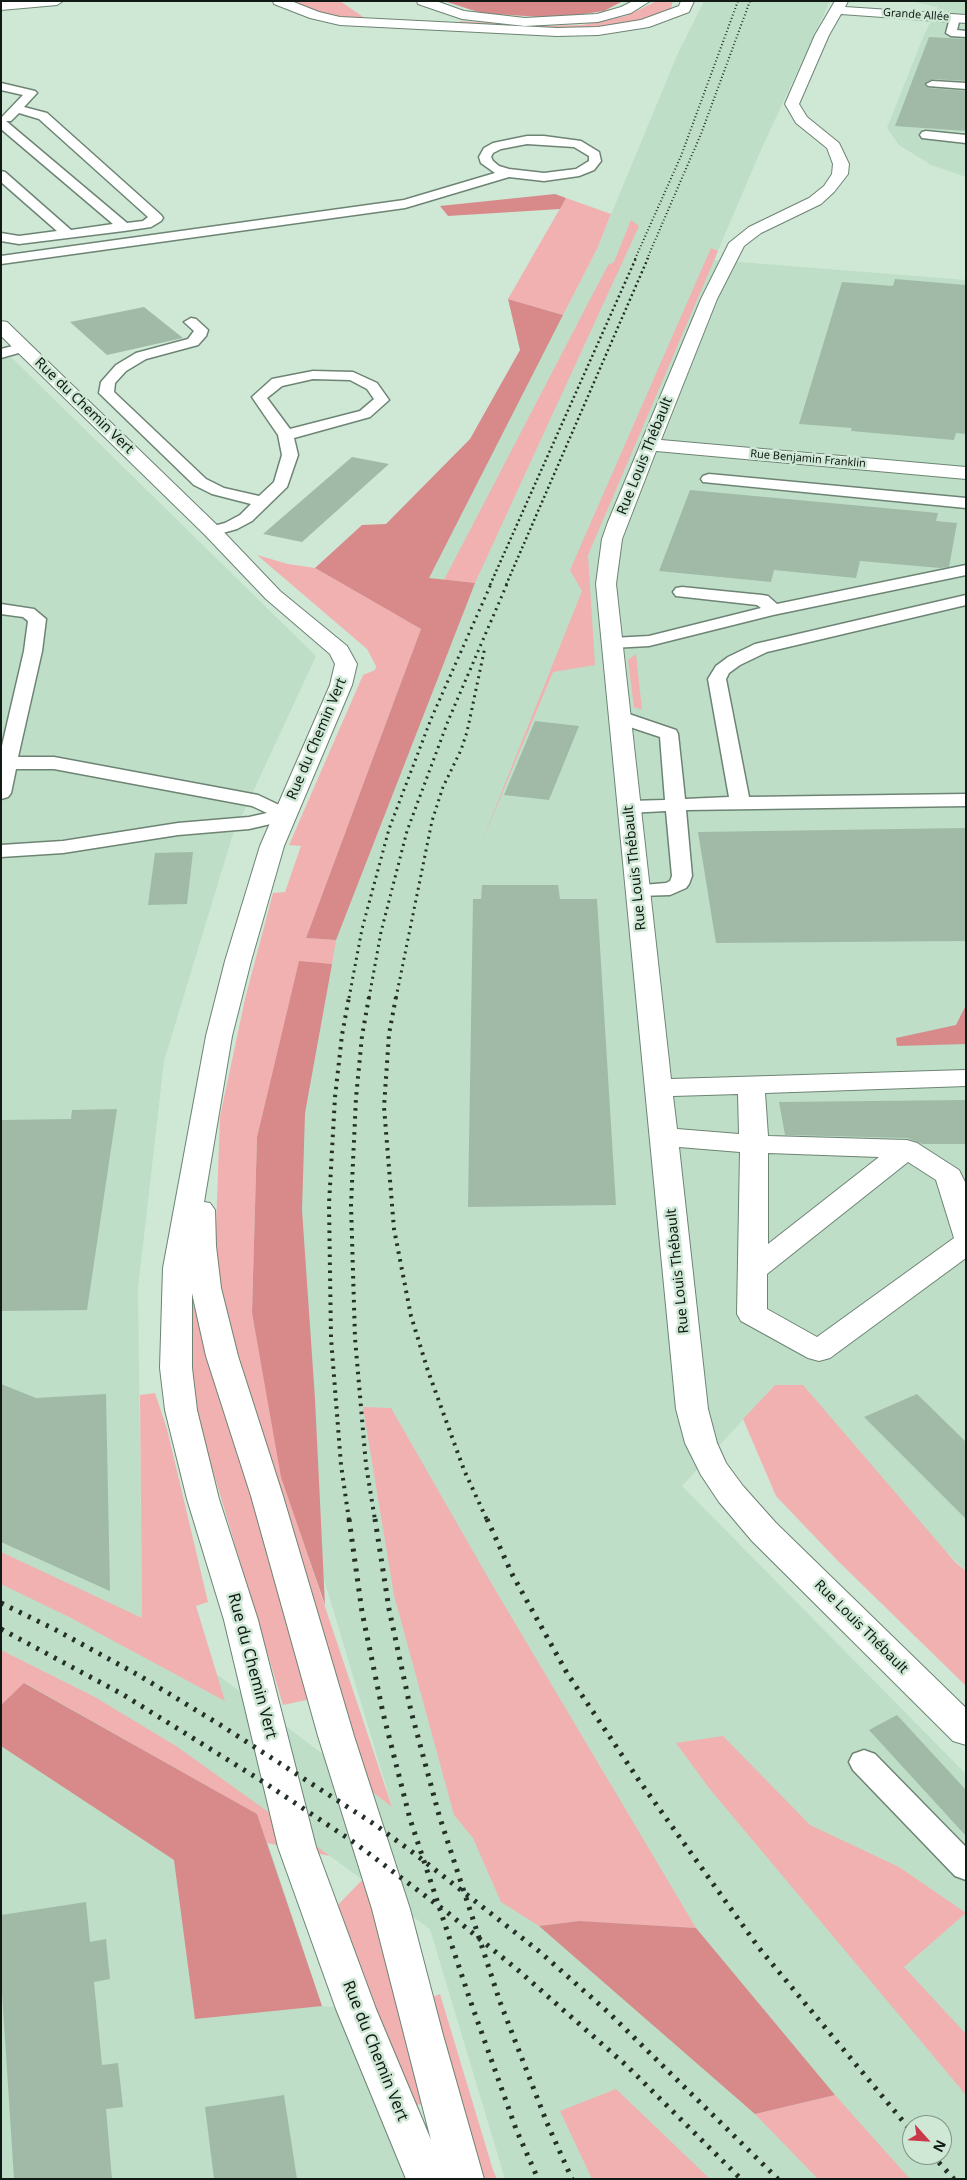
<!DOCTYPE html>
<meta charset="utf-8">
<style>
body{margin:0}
#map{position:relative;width:967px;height:2180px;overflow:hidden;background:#cee8d5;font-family:"Noto Sans",sans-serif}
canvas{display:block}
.frame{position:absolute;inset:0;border:2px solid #111a14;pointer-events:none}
.north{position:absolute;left:902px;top:2115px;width:50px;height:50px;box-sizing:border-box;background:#cee8d5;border:1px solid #829688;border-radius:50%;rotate:116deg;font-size:14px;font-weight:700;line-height:20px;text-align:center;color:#111a14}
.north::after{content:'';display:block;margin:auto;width:18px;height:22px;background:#c93949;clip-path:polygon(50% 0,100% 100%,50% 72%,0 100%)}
</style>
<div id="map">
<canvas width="967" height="2180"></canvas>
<div class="frame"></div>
<div class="north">N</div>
</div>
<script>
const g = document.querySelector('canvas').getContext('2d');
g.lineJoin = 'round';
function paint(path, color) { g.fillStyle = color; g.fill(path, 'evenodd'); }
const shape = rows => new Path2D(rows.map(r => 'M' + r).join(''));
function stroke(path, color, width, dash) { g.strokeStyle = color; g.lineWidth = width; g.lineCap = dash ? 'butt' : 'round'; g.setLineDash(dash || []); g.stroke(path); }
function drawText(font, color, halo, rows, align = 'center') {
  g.font = font + ' "Noto Sans",sans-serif'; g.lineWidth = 5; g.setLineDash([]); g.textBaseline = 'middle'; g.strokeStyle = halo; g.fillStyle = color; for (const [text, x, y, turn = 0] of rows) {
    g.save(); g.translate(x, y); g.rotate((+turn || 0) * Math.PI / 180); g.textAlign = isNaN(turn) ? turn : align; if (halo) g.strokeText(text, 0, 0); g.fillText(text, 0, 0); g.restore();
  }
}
const built = shape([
 [704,1,830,1,760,152,714,260,966,280,966,1571,774,1386,682,1486,966,1774,966,2179,505,2179,430,1929,330,1856,268,1843,322,2006,356,2009,427,2179,1,2179,1,356,12,358,316,656,232,837,164,1061,138,1288,142,1618,392,1806,278,1426,261,1297,375,675,596,251,678,53],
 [912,2125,942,2125,942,2155,912,2155],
 [910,1,966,1,966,177,931,165,899,145,887,128,924,35,938,7]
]);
const green = shape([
 [289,1,340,1,369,21,340,18,319,13],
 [657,1,673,1,670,11,654,18,601,28,565,29,465,25,459,21,536,26,582,25,626,16],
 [566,198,611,214,597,249,563,315,508,299],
 [631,220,639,226,475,583,444,580,608,265,614,262],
 [711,248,718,251,588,555,595,665,553,672,480,846,582,591,570,570],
 [257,555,288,564,315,568,421,629,306,938,336,940,332,964,299,962,257,1137,252,1313,283,1481,392,1807,361,1783,214,1282,220,1117,245,999,273,893,285,892,301,846,289,845,363,675,375,670,376,666,367,649],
 [636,654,642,710,634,707,628,660],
 [187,1273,311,1699,283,1705,190,1394],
 [775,1385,803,1385,955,1562,966,1571,966,1686,837,1560,776,1496,743,1419],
 [155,1393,167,1429,208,1602,196,1606,225,1701,71,1618,1,1584,1,1552,142,1618,140,1395],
 [363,1407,391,1408,490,1581,696,1928,579,1921,539,1926,501,1902,473,1838,454,1815,394,1595],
 [1,1650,93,1696,176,1746,330,1856,267,1843,257,1814,25,1683,1,1705],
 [723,1736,810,1825,899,1867,966,1913,904,1967,966,2034,966,2095,709,1788,676,1743],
 [363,1879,374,1888,422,2104,410,2106,334,1909],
 [440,1994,493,2170,497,2179,481,2179,430,1998],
 [616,2089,710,2179,592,2179,560,2111],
 [835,2095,910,2179,818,2179,755,2114]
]);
const forest = shape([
 [444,1,623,1,604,11,577,15,540,17,481,13],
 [555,194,566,198,560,209,448,216,440,206],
 [508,299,563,315,429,578,475,583,336,940,306,938,421,629,315,568,362,525,386,524,470,439,520,350],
 [299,961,332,964,305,1113,302,1210,315,1399,325,1605,281,1477,252,1313,257,1137],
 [966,1005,966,1044,897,1046,896,1038,956,1025],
 [24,1683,257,1814,322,2006,195,2019,174,1860,1,1746,1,1705],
 [579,1921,696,1928,835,2095,755,2114,539,1926]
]);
const building = shape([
 [929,37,966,39,966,81,932,79,924,84,928,88,966,91,966,131,895,126],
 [895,279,966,285,966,434,956,433,954,440,851,431,852,428,799,424,842,282,893,286],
 [144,307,183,338,107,355,70,322],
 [352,457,389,464,302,542,263,534],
 [690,490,938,513,936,521,957,523,949,567,940,568,860,561,856,578,774,570,771,582,659,571],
 [535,721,579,726,549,800,504,795],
 [966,828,966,941,716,943,698,832],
 [193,852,187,904,148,905,155,853],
 [482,885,558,885,560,899,597,899,616,1205,468,1207,473,899,481,899],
 [966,1100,966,1144,922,1144,907,1138,785,1135,779,1102],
 [117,1109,87,1310,1,1311,1,1120,71,1119,72,1110],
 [1,1384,36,1398,106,1394,110,1591,1,1542],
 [917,1394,966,1442,966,1519,864,1417],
 [897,1715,966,1790,966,1836,869,1730],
 [86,1902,90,1942,106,1939,110,1979,94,1982,102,2065,118,2063,123,2107,106,2109,112,2179,14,2179,1,1977,1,1915],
 [284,2095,297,2179,214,2179,205,2107]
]);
const service = shape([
 [955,15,960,18,957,30,966,31,966,37,951,36,946,33,950,18,955,15],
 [932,81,966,83,966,89,928,86,926,84,932,81],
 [1,83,35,91,37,93,24,107,47,113,161,215,163,218,161,221,151,227,124,231,19,244,1,241,1,233,19,236,57,231,1,182,1,171,5,172,71,230,113,224,1,129,1,118,23,95,1,90,1,83],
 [19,113,39,119,148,217,143,221,127,223,6,121,11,121,19,113],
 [926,131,966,135,966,143,922,138,920,135,922,132,926,131],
 [527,136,544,136,581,141,599,152,601,161,594,170,579,176,544,181,509,177,405,208,1,264,1,256,404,200,495,173,481,163,479,157,484,148,493,143,527,136],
 [527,144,574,147,589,156,589,161,576,169,544,173,509,169,499,166,493,161,491,157,493,153,501,149,527,144],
 [191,318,196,319,208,330,206,336,198,345,146,359,126,371,115,383,114,392,206,479,224,488,259,496,274,482,282,455,278,435,252,397,272,379,313,371,353,372,377,383,389,400,370,417,294,438,298,455,287,487,252,521,237,529,212,536,206,534,204,531,206,528,225,523,240,515,251,504,212,494,194,485,99,393,101,382,116,365,136,353,188,339,194,331,184,322,191,318],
 [313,379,350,380,367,389,374,399,360,411,290,429,267,398,282,386,313,379],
 [24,343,29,344,31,347,29,350,1,358,1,349,24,343],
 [709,474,966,498,966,508,703,482,701,479,703,476,709,474],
 [966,565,966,575,773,615,649,646,612,648,606,647,603,643,606,639,612,638,649,636,761,608,757,605,676,596,673,592,676,588,682,587,762,595,768,596,777,604,966,565],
 [966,595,966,605,767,652,740,665,729,673,726,679,749,797,966,794,966,806,686,810,692,876,689,884,686,888,670,895,638,896,631,894,628,890,631,886,666,883,670,881,672,876,666,811,629,813,622,811,619,807,622,803,629,801,665,800,660,737,612,721,610,717,612,713,619,711,626,713,676,730,678,734,685,799,729,797,708,679,716,666,728,657,755,644,966,595],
 [1,604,34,609,46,619,42,651,18,757,54,757,258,795,292,811,295,815,292,819,249,829,178,835,63,853,1,857,1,845,63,841,178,823,249,817,267,813,252,806,54,769,16,769,11,793,8,797,1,799,1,750,24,651,28,621,23,617,1,614,1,604],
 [864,1750,875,1754,966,1847,966,1880,955,1876,853,1770,849,1762,853,1754,864,1750]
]);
const minor = shape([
 [63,1,57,5,1,10,1,2,63,1],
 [273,1,291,1,319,12,340,17,557,28,598,27,641,20,679,6,681,1,694,1,689,12,649,27,598,35,557,36,340,25,310,18,274,4,273,1],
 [835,1,848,1,845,7,966,15,966,23,841,14,829,35,799,104,807,117,839,143,849,164,848,174,834,192,821,204,761,233,744,246,717,299,661,440,966,467,966,479,656,451,622,539,616,584,671,1079,966,1070,966,1086,765,1093,768,1136,907,1140,917,1143,959,1170,966,1184,966,1258,830,1358,819,1361,808,1358,741,1321,737,1314,740,1152,679,1147,708,1409,717,1443,726,1463,743,1486,776,1523,966,1708,966,1745,953,1741,752,1541,719,1502,701,1475,685,1443,676,1409,596,584,602,539,608,522,701,299,729,243,749,227,809,198,824,186,832,174,833,164,827,148,796,123,785,104,815,35,835,1],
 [738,1094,739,1134,677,1129,673,1096,738,1094],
 [768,1153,879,1157,768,1244,768,1153],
 [908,1162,936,1180,954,1238,817,1337,767,1309,767,1274,908,1162],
 [1,321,7,322,219,527,280,591,347,646,357,664,352,685,284,846,251,961,232,1036,204,1202,210,1203,215,1210,216,1246,221,1288,238,1356,283,1496,354,1736,410,1909,443,2035,484,2179,406,2179,336,2009,278,1847,224,1620,187,1499,165,1410,160,1368,163,1268,206,1036,225,961,260,846,330,685,335,664,330,654,266,599,205,535,1,336,1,321],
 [192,1293,206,1356,251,1496,318,1736,372,1909,431,2140,376,2009,316,1847,258,1620,219,1499,197,1410,192,1368,192,1293]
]);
const trunk = shape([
 [417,1,436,1,464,11,525,18,597,14,621,7,633,1,650,1,631,13,598,22,525,26,462,19,418,4,417,1]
]);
const railFar4 = shape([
 [635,259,681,156,738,1],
 [647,259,701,134,750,1]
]);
const railFar3 = shape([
 [490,585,636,258],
 [506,585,648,258]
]);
const railFar2 = shape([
 [349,998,362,929,389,829,431,719,491,584],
 [369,998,381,932,407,831,448,721,507,584],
 [396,998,432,821,443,787,461,750,467,732,485,647]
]);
const railFar1 = shape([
 [369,997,362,1036,356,1098,351,1205,355,1338,366,1465,375,1520],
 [396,997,389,1034,384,1107,394,1229,411,1316,428,1371,464,1470,487,1520],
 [349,1520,341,1465,331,1338,329,1204,335,1097,342,1035,349,997]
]);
const rail = shape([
 [349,1519,362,1612,383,1713,410,1819,470,2000,516,2129,538,2179],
 [375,1519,389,1609,411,1711,439,1815,500,2002,547,2123,572,2179],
 [487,1519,512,1574,567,1673,638,1779,759,1948,912,2132],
 [1,1603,56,1630,140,1676,222,1726,374,1824,415,1854,540,1952,609,2013,778,2179],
 [1,1629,122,1694,265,1783,355,1843,448,1913,519,1971,627,2066,741,2179],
 [932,2155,954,2179]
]);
const farStreetnames = [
 ["Grande Allée",916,15,4],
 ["Rue Benjamin Franklin",808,459,5]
];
const streetNames = [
 ["Rue du Chemin Vert",84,406,44],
 ["Rue Louis Thébault",645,456,-68],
 ["Rue du Chemin Vert",317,739,-67],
 ["Rue Louis Thébault",635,868,-96],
 ["Rue Louis Thébault",678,1271,-96],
 ["Rue Louis Thébault",861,1627,45]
];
const nearStreetnames = [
 ["Rue du Chemin Vert",252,1666,75],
 ["Rue du Chemin Vert",375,2051,68]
];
paint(built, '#bedec7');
paint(green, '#f1b1b1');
paint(forest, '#d8898a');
paint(building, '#a1baa8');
stroke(service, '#6d8474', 3);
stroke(minor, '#6d8474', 2);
stroke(trunk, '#6d8474', 2);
paint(service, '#fff');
paint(minor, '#fff');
paint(trunk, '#fff');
stroke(railFar4, '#253029', 2, [1, 2.5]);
stroke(railFar3, '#253029', 2.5, [2, 3]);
stroke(railFar2, '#253029', 3, [2, 4.5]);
stroke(railFar1, '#253029', 4, [2.5, 5.5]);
stroke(rail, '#253029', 5, [3, 7]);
drawText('11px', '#111a14', '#cee8d5', farStreetnames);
drawText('14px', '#111a14', '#cee8d5', streetNames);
drawText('16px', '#111a14', '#cee8d5', nearStreetnames);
</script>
